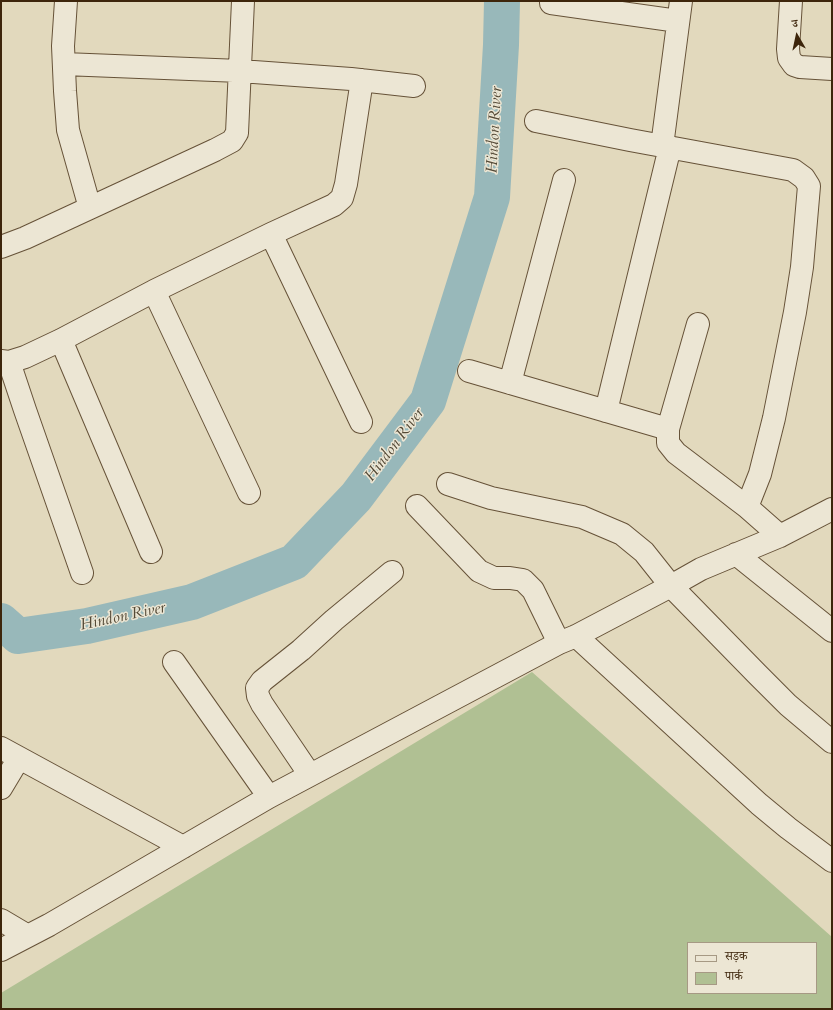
<!DOCTYPE html>
<meta charset="utf-8">
<style>
body{margin:0}
#map{position:relative;width:833px;height:1010px;overflow:hidden;background:#e2d9bd;font-family:Cardo,"Noto Serif Devanagari",serif}
canvas{display:block}
.frame{position:absolute;inset:0;border:2px solid #3d250b;pointer-events:none}
.legend{position:absolute;left:687px;top:942px;width:130px;height:52px;box-sizing:border-box;background:#ece6d4;border:1px solid #a69984;margin:0;padding:5px 7px;list-style:none;font-size:12px;color:#3d250b}
.legend li{display:flex;align-items:center;gap:8px;height:20px}
.legend b{width:20px;border:1px solid #a69984}
.north{position:absolute;left:777px;top:16px;width:40px;height:40px;-webkit-text-stroke:3px #ece6d4;paint-order:stroke;rotate:351deg;font-size:11px;font-weight:700;line-height:16px;text-align:center;color:#3d250b}
.north::after{content:'';display:block;margin:auto;width:14px;height:18px;background:#3d250b;clip-path:polygon(50% 0,100% 100%,50% 72%,0 100%)}
</style>
<div id="map">
<canvas width="833" height="1010"></canvas>
<div class="frame"></div>
<ul class="legend">
<li><b style="height:5px;background:#ece6d4"></b>सड़क</li>
<li><b style="height:11px;background:#b0c093"></b>पार्क</li>
</ul>
<div class="north">उ</div>
</div>
<script>
const g = document.querySelector('canvas').getContext('2d');
g.lineJoin = 'round';
function paint(path, color) { g.fillStyle = color; g.fill(path, 'evenodd'); }
const shape = rows => new Path2D(rows.map(r => 'M' + r).join(''));
function stroke(path, color, width, dash) { g.strokeStyle = color; g.lineWidth = width; g.lineCap = dash ? 'butt' : 'round'; g.setLineDash(dash || []); g.stroke(path); }
function drawText(font, color, halo, rows, align = 'center') {
  g.font = font + ' Cardo,serif'; g.lineWidth = 3; g.setLineDash([]); g.textBaseline = 'middle'; g.strokeStyle = halo; g.fillStyle = color; for (const [text, x, y, turn = 0] of rows) {
    g.save(); g.translate(x, y); g.rotate((+turn || 0) * Math.PI / 180); g.textAlign = isNaN(turn) ? turn : align; if (halo) g.strokeText(text, 0, 0); g.fillText(text, 0, 0); g.restore();
  }
}
const green = shape([
 [532,672,832,937,832,1009,1,1009,1,993],
 [688,943,816,943,816,993,688,993]
]);
const river = shape([
 [1,621,18,636,87,626,192,602,294,562,356,497,428,401,492,197,501,45,502,1]
]);
const minor = shape([
 [66,1,63,46,65,91,68,130,90,208],
 [791,1,788,49,789,58,794,65,800,67,832,69],
 [551,3,678,21],
 [64,64,240,71,351,79,414,86],
 [536,121,630,140,793,170,804,178,809,186,802,267,795,312,774,418,760,474,747,507],
 [662,146,681,1],
 [271,234,361,422],
 [1,247,25,238,215,150,232,141,237,133,243,1],
 [154,291,249,493],
 [698,324,668,429,668,443,676,453,747,507,780,536],
 [61,340,151,552],
 [1,361,9,362,25,357,61,340,154,291,271,234,334,205,342,198,346,184,362,80],
 [9,362,25,410,82,573],
 [469,371,668,429],
 [510,383,564,180],
 [606,411,670,147],
 [448,484,491,498,582,517,622,534,644,552,671,586,757,674,788,705,832,742],
 [417,506,479,571,494,578,510,578,523,580,533,590,559,643],
 [736,554,832,631],
 [576,636,759,804,788,828,832,861],
 [174,662,269,797],
 [1,748,183,847],
 [310,775,262,704,258,696,257,688,262,681,301,650,334,620,392,572],
 [1,788,19,758],
 [1,920,28,936],
 [1,950,49,925,269,797,559,643,576,636,671,586,701,569,780,536,832,509]
]);
const waterNames = [
 ["Hindon River",495,130,-87],
 ["Hindon River",395,445,-53],
 ["Hindon River",123,617,-12]
];
paint(green, '#b0c093');
stroke(river, '#98b8ba', 36);
stroke(minor, '#665238', 24);
stroke(minor, '#ece6d4', 22);
drawText('italic 16px', '#544a37', '#ece6d4', waterNames);
</script>
